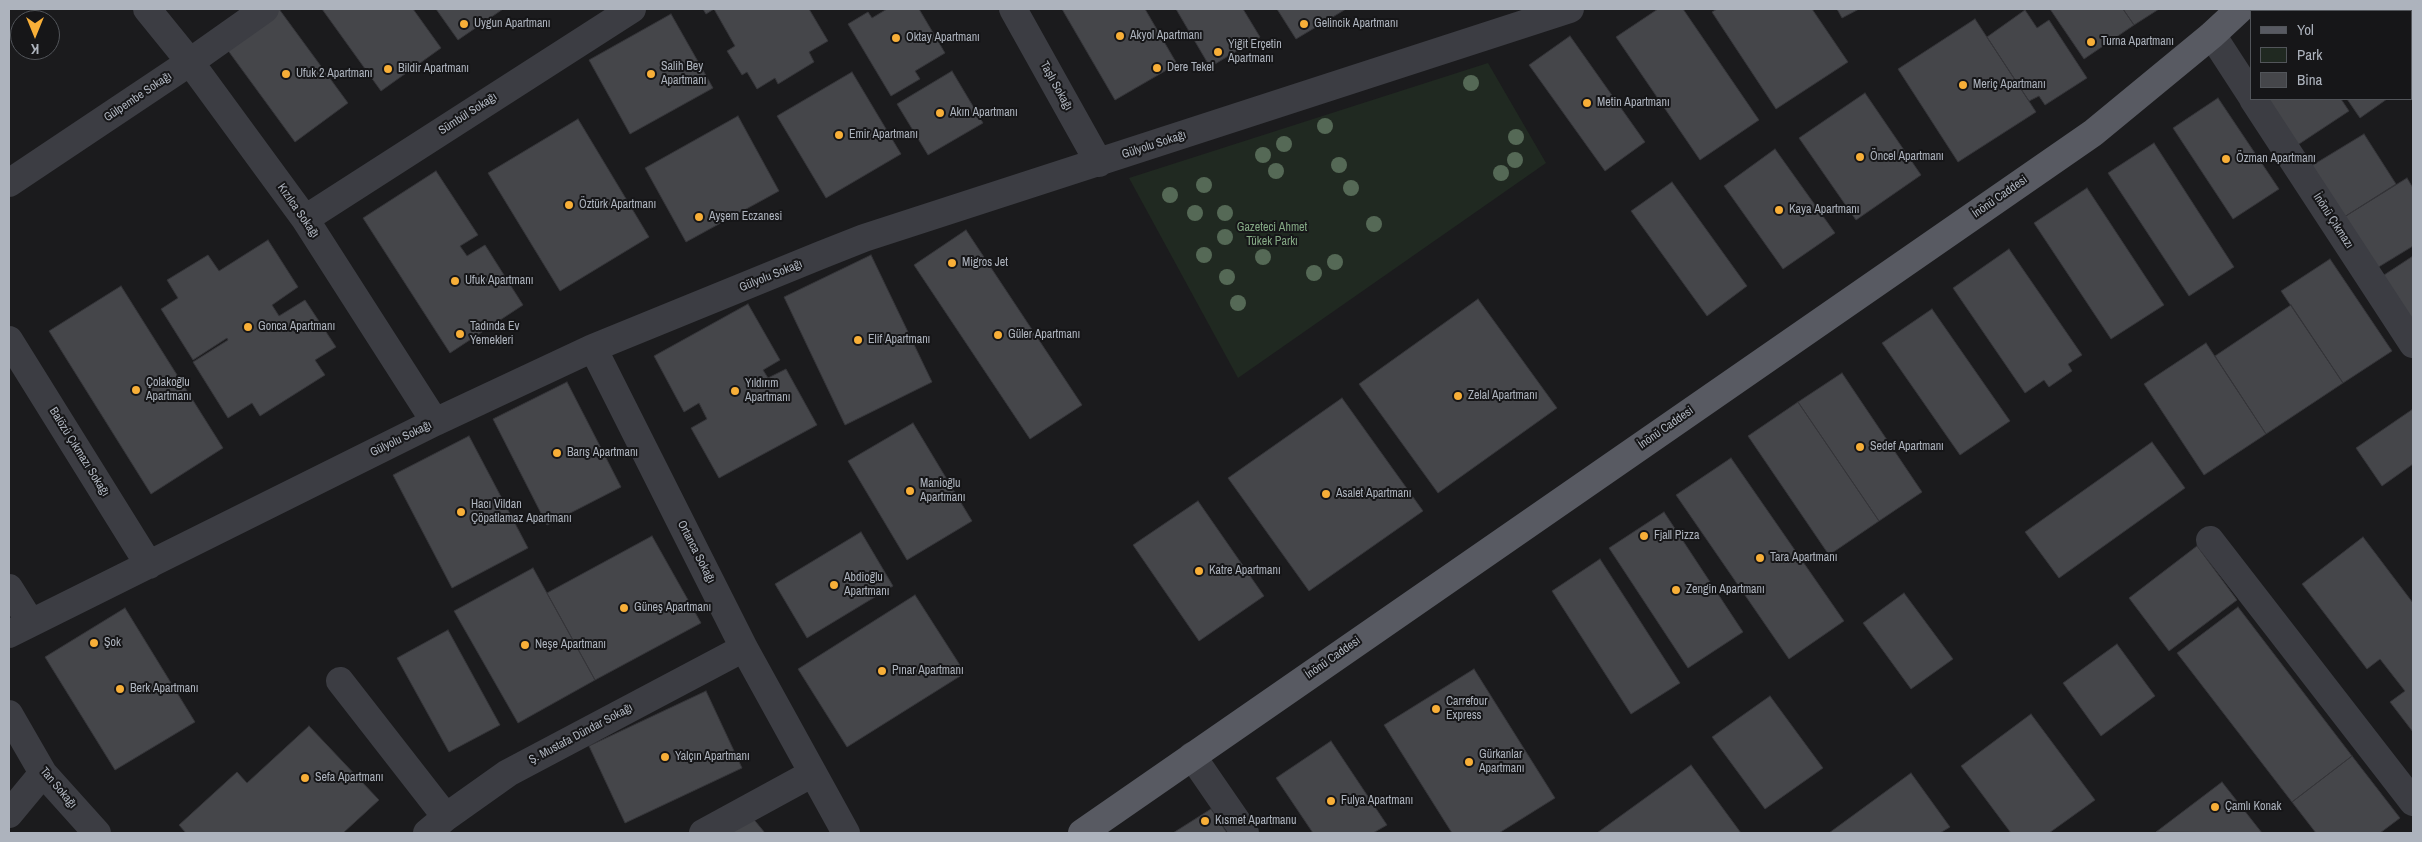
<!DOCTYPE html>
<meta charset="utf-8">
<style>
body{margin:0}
#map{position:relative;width:2422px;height:842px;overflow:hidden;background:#1b1b1d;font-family:"Archivo Narrow",sans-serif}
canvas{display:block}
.frame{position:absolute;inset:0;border:10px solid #adb3bd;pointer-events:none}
.legend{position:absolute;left:2250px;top:10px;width:162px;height:90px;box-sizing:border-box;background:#161618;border:1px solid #52555a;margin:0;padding:6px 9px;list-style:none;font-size:15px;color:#adb3bd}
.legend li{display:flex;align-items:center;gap:10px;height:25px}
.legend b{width:25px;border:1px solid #52555a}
.north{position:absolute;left:10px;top:10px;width:50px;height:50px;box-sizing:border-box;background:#161618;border:1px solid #52555a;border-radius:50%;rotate:180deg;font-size:14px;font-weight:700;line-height:20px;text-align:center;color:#adb3bd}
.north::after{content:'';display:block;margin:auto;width:18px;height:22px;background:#f8af38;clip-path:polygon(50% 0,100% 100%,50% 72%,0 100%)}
</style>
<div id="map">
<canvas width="2422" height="842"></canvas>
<div class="frame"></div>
<ul class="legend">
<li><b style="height:6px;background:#585a62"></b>Yol</li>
<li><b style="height:14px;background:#202921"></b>Park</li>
<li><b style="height:14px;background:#45464a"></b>Bina</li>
</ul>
<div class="north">K</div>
</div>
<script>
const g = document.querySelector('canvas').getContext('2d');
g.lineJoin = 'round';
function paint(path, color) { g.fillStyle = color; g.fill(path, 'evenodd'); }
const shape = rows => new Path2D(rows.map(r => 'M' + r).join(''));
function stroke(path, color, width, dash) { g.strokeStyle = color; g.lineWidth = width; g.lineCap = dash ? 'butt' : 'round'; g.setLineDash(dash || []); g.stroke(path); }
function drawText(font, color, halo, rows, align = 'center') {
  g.font = font + ' "Archivo Narrow",sans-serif'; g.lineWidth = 4; g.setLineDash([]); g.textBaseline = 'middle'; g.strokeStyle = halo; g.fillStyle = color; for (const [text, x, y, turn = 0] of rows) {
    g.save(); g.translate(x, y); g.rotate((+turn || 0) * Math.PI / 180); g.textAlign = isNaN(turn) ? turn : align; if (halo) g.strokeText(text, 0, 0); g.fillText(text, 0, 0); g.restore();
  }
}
const green = shape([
 [1488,63,1546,163,1238,378,1129,178]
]);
const building = shape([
 [274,9,279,9,348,103,295,142,224,45,274,9],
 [322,9,413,9,441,48,381,91,322,9],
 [436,9,503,9,458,40,436,9],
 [703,9,809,9,828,41,809,52,814,62,778,84,775,78,757,89,747,72,742,75,727,51,735,46,714,9,706,14,703,9],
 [887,9,919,9,945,53,915,71,920,79,891,96,848,24,868,12,872,18,887,9],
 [1062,9,1145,9,1177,64,1115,100,1062,9],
 [1176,9,1243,9,1260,37,1210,67,1176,9],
 [1277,9,1346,9,1296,39,1277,9],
 [1658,9,1683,9,1759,120,1700,160,1616,37,1658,9],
 [1717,9,1812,9,1848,62,1776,109,1712,12,1717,9],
 [1837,9,1859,9,1842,18,1837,9],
 [2050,9,2123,9,2134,25,2084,59,2050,9],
 [2123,9,2159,9,2134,25,2123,9],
 [2322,9,2357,9,2359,11,2318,11,2322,9],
 [2370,9,2413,9,2413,73,2411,69,2411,11,2367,11,2370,9],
 [2025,10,2037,28,2049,20,2087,78,2045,105,2039,96,2029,101,1987,37,2025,10],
 [671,14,713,88,630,134,589,60,671,14],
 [1975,19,2036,112,1958,162,1898,69,1975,19],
 [1570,36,1645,142,1605,171,1529,65,1570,36],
 [952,71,983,123,928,155,897,104,952,71],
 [852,72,901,154,826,198,777,116,852,72],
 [1865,93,1921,175,1856,220,1799,138,1865,93],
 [2218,98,2279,189,2233,219,2173,128,2218,98],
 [2265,99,2341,99,2349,111,2296,146,2265,99],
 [2347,99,2387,99,2360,118,2347,99],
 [738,116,779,191,686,242,645,168,738,116],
 [578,119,649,237,560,291,488,173,578,119],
 [2364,134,2396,184,2341,219,2308,168,2364,134],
 [2154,143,2234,267,2189,296,2108,173,2154,143],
 [1775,149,1835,233,1783,269,1724,186,1775,149],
 [436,171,478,235,460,246,467,256,485,245,523,305,450,353,363,218,436,171],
 [2407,178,2413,188,2413,246,2372,271,2341,219,2407,178],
 [1672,182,1747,286,1707,316,1631,211,1672,182],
 [2087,188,2164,305,2111,339,2034,223,2087,188],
 [966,230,1082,405,1030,439,914,265,966,230],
 [268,240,298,287,272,305,279,316,305,300,336,347,315,360,325,375,260,416,252,403,228,418,193,362,228,340,227,338,193,360,161,309,178,298,167,280,208,255,219,271,268,240],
 [2009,249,2082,355,2068,364,2072,371,2049,387,2044,380,2025,393,1953,288,2009,249],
 [871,255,932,382,845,425,784,297,871,255],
 [2413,256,2413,325,2381,277,2413,256],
 [2330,259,2392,351,2343,383,2281,291,2330,259],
 [121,286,223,448,151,494,49,331,121,286],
 [1478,299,1557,408,1438,493,1359,384,1478,299],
 [748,304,780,360,763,370,768,378,786,369,817,425,719,478,691,428,707,419,699,403,684,412,654,356,748,304],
 [2291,305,2343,383,2266,434,2215,356,2291,305],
 [1932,309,2010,421,1960,455,1882,343,1932,309],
 [2206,343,2266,434,2204,475,2144,384,2206,343],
 [1842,373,1922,492,1879,521,1798,402,1842,373],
 [567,382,621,487,547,525,493,419,567,382],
 [1342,398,1423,511,1309,591,1228,478,1342,398],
 [1798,402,1879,521,1829,555,1748,436,1798,402],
 [2413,409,2413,464,2382,486,2356,448,2413,409],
 [913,423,972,521,907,560,848,461,913,423],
 [469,436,528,548,452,588,393,475,469,436],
 [2152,442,2185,488,2059,578,2025,532,2152,442],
 [1731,458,1844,621,1789,659,1676,495,1731,458],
 [1198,501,1264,596,1199,641,1133,545,1198,501],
 [1664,512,1743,632,1688,668,1609,548,1664,512],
 [861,532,893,586,807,638,775,584,861,532],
 [652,536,701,623,595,680,547,593,652,536],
 [2363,537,2413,603,2413,732,2390,702,2405,691,2380,659,2367,669,2302,584,2363,537],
 [2197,546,2237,600,2169,651,2129,598,2197,546],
 [1600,559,1680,683,1631,714,1552,591,1600,559],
 [533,568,595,680,518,723,454,611,533,568],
 [1904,593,1953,659,1911,689,1863,623,1904,593],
 [915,595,965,673,847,747,798,669,915,595],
 [2238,607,2352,756,2292,802,2177,653,2238,607],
 [125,608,195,722,115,770,45,657,125,608],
 [448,630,500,725,449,752,397,658,448,630],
 [2117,644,2155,696,2101,736,2063,683,2117,644],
 [1474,669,1555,798,1499,833,1452,833,1384,725,1474,669],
 [706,691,742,768,625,823,589,746,706,691],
 [1770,696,1823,768,1765,809,1712,737,1770,696],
 [2031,714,2095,800,2049,833,2011,833,1961,766,2031,714],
 [309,726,379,800,343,833,186,833,179,825,237,772,247,783,309,726],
 [1331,741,1387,825,1373,833,1313,833,1276,778,1331,741],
 [2352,756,2400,818,2380,833,2316,833,2292,802,2352,756],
 [1691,765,1741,833,1597,833,1691,765],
 [1911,773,1950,827,1940,833,1829,833,1911,773],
 [2222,782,2262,833,2156,832,2222,782],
 [1211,809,1227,833,1173,833,1211,809],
 [751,816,765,833,727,833,751,816]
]);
const minor = shape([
 [147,9,190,62,305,219,435,422],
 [1013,9,1099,163],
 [2212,35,2251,95],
 [2253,99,2413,344],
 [9,183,190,62,265,9],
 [305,219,632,9],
 [9,340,149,565],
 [593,348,744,648,846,833],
 [2210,540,2413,802],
 [9,588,31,623],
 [9,634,435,422,593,348,821,255,864,238,1570,9],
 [340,681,446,817],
 [9,714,43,773,97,833],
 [1192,756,1245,833],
 [9,814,43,773],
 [427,833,446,817,508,773,744,648],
 [703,833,813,773]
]);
const major = shape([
 [1082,833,2093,133,2212,35,2240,9]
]);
const trees = [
 [1471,83],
 [1325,126],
 [1516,137],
 [1284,144],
 [1263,155],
 [1515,160],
 [1339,165],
 [1276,171],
 [1501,173],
 [1204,185],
 [1351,188],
 [1170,195],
 [1195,213],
 [1225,213],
 [1374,224],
 [1225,237],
 [1204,255],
 [1263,257],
 [1335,262],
 [1314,273],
 [1227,277],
 [1238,303]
];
const markers = [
 [464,24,5,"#f8af38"],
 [1304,24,5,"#f8af38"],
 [1120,36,5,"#f8af38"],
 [896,38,5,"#f8af38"],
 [2091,42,5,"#f8af38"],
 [1218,52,5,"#f8af38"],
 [1157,68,5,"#f8af38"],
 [388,69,5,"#f8af38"],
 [286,74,5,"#f8af38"],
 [651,74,5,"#f8af38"],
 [1963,85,5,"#f8af38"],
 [1587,103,5,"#f8af38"],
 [940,113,5,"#f8af38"],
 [839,135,5,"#f8af38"],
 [1860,157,5,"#f8af38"],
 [2226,159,5,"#f8af38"],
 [569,205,5,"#f8af38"],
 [1779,210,5,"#f8af38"],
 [699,217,5,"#f8af38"],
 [952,263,5,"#f8af38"],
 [455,281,5,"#f8af38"],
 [248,327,5,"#f8af38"],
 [460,334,5,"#f8af38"],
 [998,335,5,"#f8af38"],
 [858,340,5,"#f8af38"],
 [136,390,5,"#f8af38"],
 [735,391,5,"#f8af38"],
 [1458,396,5,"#f8af38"],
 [1860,447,5,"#f8af38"],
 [557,453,5,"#f8af38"],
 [910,491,5,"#f8af38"],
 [1326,494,5,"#f8af38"],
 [461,512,5,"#f8af38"],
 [1644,536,5,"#f8af38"],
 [1760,558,5,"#f8af38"],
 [1199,571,5,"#f8af38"],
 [834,585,5,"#f8af38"],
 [1676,590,5,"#f8af38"],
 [624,608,5,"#f8af38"],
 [94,643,5,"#f8af38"],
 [525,645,5,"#f8af38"],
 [882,671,5,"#f8af38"],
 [120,689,5,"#f8af38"],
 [1436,709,5,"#f8af38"],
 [665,757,5,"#f8af38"],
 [1469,762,5,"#f8af38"],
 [305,778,5,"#f8af38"],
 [1331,801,5,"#f8af38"],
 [2215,807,5,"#f8af38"],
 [1205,821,5,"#f8af38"]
];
const poiNames = [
 ["Uygun Apartmanı",474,24],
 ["Gelincik Apartmanı",1314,24],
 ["Akyol Apartmanı",1130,36],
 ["Oktay Apartmanı",906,38],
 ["Turna Apartmanı",2101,42],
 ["Yiğit Erçetin",1228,45],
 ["Apartmanı",1228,59],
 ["Salih Bey",661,67],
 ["Apartmanı",661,81],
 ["Dere Tekel",1167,68],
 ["Bildir Apartmanı",398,69],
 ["Ufuk 2 Apartmanı",296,74],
 ["Meriç Apartmanı",1973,85],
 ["Metin Apartmanı",1597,103],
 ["Akın Apartmanı",950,113],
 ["Emir Apartmanı",849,135],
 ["Öncel Apartmanı",1870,157],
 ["Özman Apartmanı",2236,159],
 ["Öztürk Apartmanı",579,205],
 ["Kaya Apartmanı",1789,210],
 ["Ayşem Eczanesi",709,217],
 ["Migros Jet",962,263],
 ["Ufuk Apartmanı",465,281],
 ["Gonca Apartmanı",258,327],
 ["Tadında Ev",470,327],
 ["Yemekleri",470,341],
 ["Güler Apartmanı",1008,335],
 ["Elif Apartmanı",868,340],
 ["Çolakoğlu",146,383],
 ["Apartmanı",146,397],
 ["Yıldırım",745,384],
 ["Apartmanı",745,398],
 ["Zelal Apartmanı",1468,396],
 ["Sedef Apartmanı",1870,447],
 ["Barış Apartmanı",567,453],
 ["Manioğlu",920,484],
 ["Apartmanı",920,498],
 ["Asalet Apartmanı",1336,494],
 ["Hacı Vildan",471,505],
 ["Çöpatlamaz Apartmanı",471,519],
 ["Fjall Pizza",1654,536],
 ["Tara Apartmanı",1770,558],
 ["Katre Apartmanı",1209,571],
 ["Abdioğlu",844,578],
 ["Apartmanı",844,592],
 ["Zengin Apartmanı",1686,590],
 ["Güneş Apartmanı",634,608],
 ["Şok",104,643],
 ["Neşe Apartmanı",535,645],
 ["Pınar Apartmanı",892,671],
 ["Berk Apartmanı",130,689],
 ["Carrefour",1446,702],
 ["Express",1446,716],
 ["Gürkanlar",1479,755],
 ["Apartmanı",1479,769],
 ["Yalçın Apartmanı",675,757],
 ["Sefa Apartmanı",315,778],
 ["Fulya Apartmanı",1341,801],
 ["Çamlı Konak",2225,807],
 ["Kısmet Apartmanu",1215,821]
];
const streetNames = [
 ["Taşlı Sokağı",1056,86,61],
 ["Gülpembe Sokağı",138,97,-34],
 ["Sümbül Sokağı",468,114,-33],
 ["Gülyolu Sokağı",1154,145,-18],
 ["İnönü Caddesi",2000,197,-35],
 ["Kızılca Sokağı",298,211,55],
 ["İnönü Çıkmazı",2333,221,57],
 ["Gülyolu Sokağı",771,276,-22],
 ["İnönü Caddesi",1666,428,-35],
 ["Gülyolu Sokağı",401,439,-26],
 ["Balözü Çıkmazı Sokağı",79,452,58],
 ["Ortanca Sokağı",696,552,63],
 ["İnönü Caddesi",1333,658,-35],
 ["Ş. Mustafa Dündar Sokağı",581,734,-28],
 ["Tan Sokağı",58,788,50]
];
const parkNames = [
 ["Gazeteci Ahmet",1272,228],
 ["Tükek Parkı",1272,242]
];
paint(green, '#202921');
paint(building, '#45464a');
stroke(building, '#353539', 1);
stroke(minor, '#3c3d43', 28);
stroke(major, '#585a62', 28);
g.fillStyle = '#556956';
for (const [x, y] of trees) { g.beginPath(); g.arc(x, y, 8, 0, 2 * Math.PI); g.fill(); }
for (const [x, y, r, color] of markers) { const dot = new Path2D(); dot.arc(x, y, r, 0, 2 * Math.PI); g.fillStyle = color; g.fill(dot); stroke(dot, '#161618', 2); }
drawText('12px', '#adb3bd', '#161618', poiNames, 'left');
drawText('12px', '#adb3bd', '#161618', streetNames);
drawText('12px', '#84a884', '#161618', parkNames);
</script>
